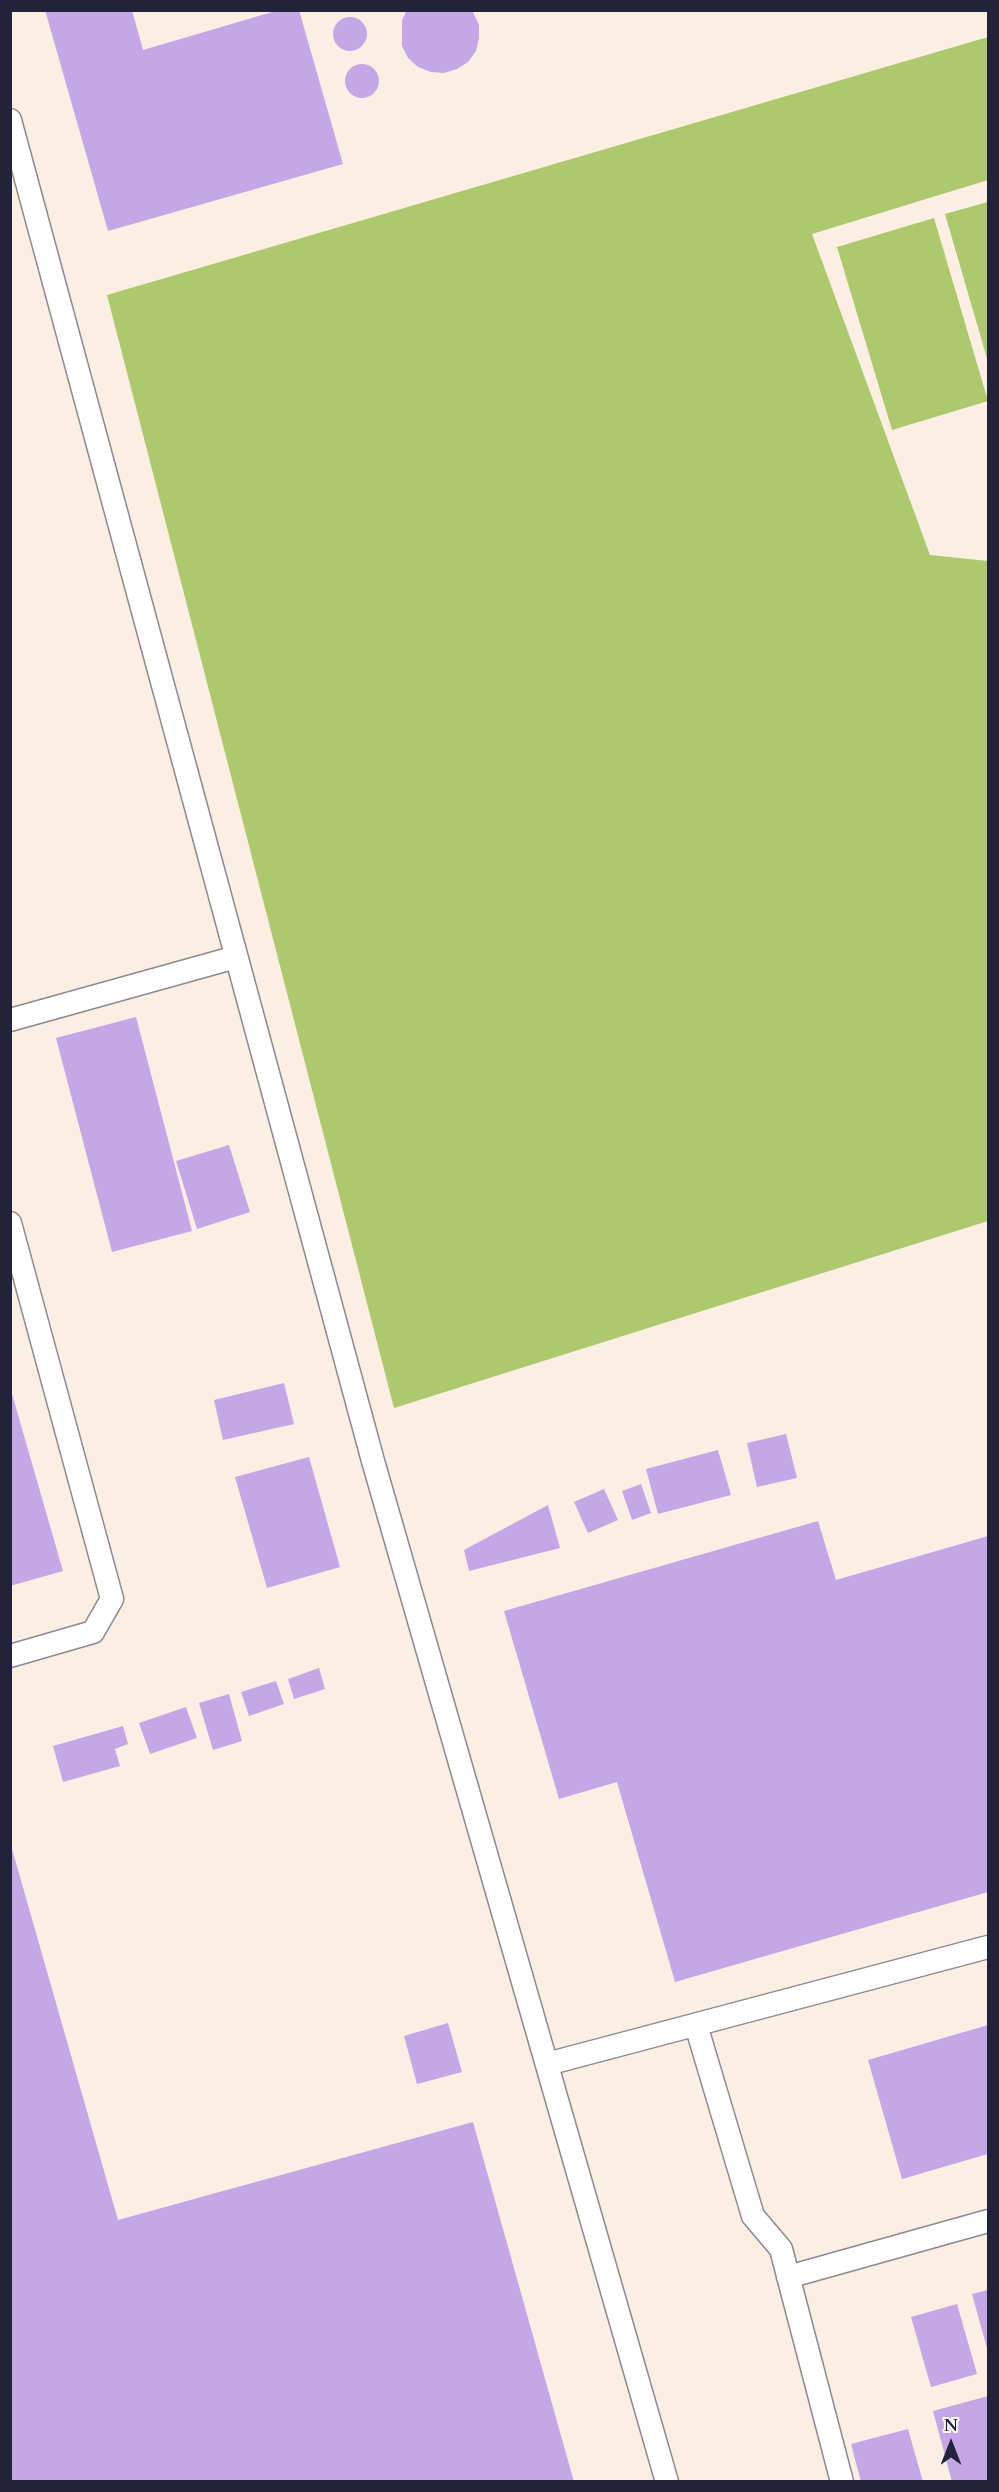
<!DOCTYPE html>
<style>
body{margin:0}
#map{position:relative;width:999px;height:2492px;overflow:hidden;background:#fbefe3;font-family:Cardo,serif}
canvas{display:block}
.frame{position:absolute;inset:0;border:12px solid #22223b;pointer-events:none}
.north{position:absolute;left:921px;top:2414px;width:60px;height:60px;-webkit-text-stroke:4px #fff;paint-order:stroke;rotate:0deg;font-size:16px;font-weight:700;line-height:24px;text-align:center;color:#22223b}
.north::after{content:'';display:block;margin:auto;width:21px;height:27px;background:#22223b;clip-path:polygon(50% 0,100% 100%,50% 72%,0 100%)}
</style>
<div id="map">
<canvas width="999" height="2492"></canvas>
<div class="frame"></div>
<div class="north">N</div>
</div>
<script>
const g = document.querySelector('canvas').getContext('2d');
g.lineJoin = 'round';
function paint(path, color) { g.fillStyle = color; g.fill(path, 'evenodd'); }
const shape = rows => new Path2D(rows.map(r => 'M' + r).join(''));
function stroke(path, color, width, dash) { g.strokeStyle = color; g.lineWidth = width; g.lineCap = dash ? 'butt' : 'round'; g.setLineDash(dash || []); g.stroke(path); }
const green = shape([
 [988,37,988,180,812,234,930,555,988,561,988,1221,394,1408,107,295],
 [988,202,988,362,945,214],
 [934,218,988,401,892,430,837,247]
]);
const building = shape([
 [45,10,132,10,143,50,279,10,299,10,343,164,108,231],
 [407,10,472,10,479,25,479,38,476,51,468,62,457,69,444,73,431,72,418,67,408,58,402,46,402,20],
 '333 34a17 17 0 1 1 34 0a17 17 0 1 1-34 0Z',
 '345 81a17 17 0 1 1 34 0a17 17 0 1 1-34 0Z',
 [136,1017,192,1231,112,1252,56,1038],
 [229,1145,250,1212,197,1229,176,1161],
 [284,1383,294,1424,223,1440,214,1400],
 [10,1387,63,1571,10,1586],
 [786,1434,797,1478,757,1487,747,1443],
 [718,1450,731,1495,658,1514,646,1469],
 [309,1457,340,1567,267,1588,235,1477],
 [641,1484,651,1513,632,1520,622,1491],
 [604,1489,618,1520,588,1533,574,1502],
 [548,1505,560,1548,469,1571,464,1550],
 [818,1521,836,1580,988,1536,988,1892,675,1982,617,1782,559,1799,504,1611],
 [319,1668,325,1689,294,1699,288,1679],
 [276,1681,284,1704,249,1716,241,1692],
 [229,1694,242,1741,213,1750,199,1703],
 [186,1707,197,1738,150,1754,139,1723],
 [123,1726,128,1744,115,1749,120,1766,63,1782,53,1746],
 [10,1842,118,2220,473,2122,574,2482,10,2482],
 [448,2023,462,2072,417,2084,404,2036],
 [988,2025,988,2154,902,2179,868,2060],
 [988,2290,988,2352,972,2294],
 [957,2304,977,2374,931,2387,911,2317],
 [988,2396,988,2482,952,2482,933,2411],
 [908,2429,923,2482,861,2482,851,2444]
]);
const service = shape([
 [10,120,373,1461,667,2482],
 [10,1020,236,957],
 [10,1223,112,1599,93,1632,10,1656],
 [696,2025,753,2216,781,2249,842,2482],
 [547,2064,988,1947],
 [788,2277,988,2221]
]);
paint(green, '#aec86d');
paint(building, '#c5a6e6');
stroke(service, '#8e888f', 25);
stroke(service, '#fff', 22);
</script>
